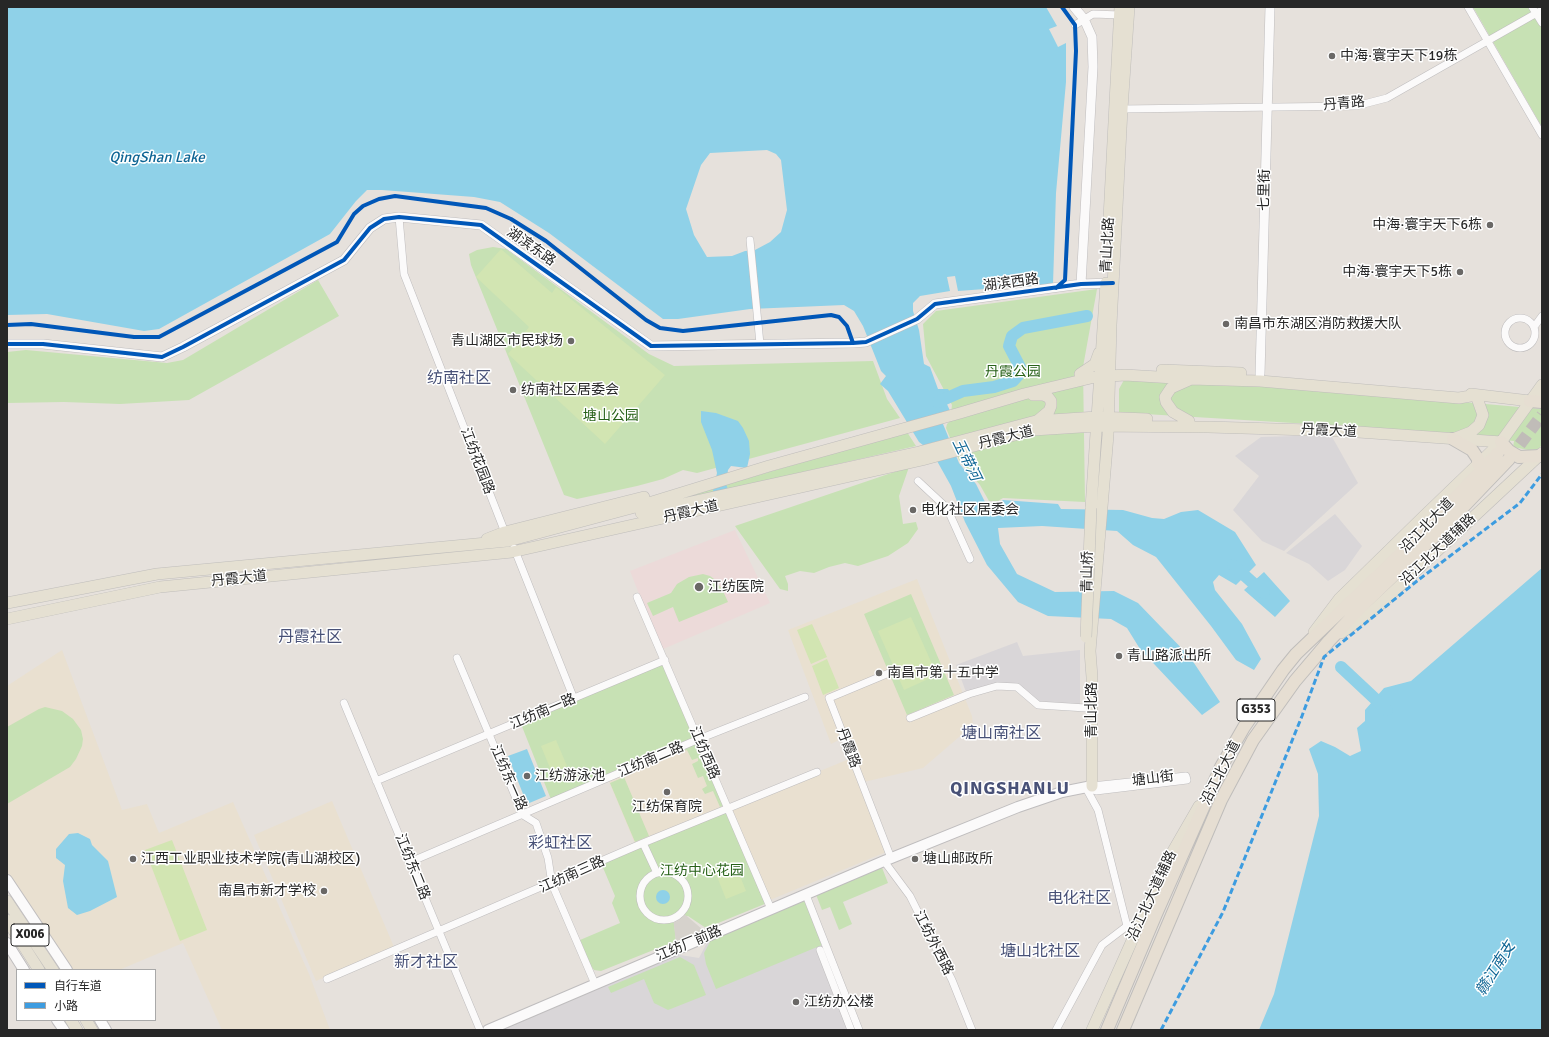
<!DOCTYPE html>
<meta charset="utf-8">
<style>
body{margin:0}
#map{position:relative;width:1549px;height:1037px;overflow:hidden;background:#e6e1dc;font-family:Signika,"Noto Sans SC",sans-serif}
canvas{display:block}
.frame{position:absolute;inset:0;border:8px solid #272727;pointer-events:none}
.legend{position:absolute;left:16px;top:969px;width:140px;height:52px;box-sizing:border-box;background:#fff;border:1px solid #a9a9a9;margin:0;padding:5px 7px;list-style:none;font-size:12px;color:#272727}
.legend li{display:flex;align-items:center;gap:8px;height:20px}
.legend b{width:20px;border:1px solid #a9a9a9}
</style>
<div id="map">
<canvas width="1549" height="1037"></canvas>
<div class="frame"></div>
<ul class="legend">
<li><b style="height:5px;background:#0057b8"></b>自行车道</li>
<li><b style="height:5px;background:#3d9ce0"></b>小路</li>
</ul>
</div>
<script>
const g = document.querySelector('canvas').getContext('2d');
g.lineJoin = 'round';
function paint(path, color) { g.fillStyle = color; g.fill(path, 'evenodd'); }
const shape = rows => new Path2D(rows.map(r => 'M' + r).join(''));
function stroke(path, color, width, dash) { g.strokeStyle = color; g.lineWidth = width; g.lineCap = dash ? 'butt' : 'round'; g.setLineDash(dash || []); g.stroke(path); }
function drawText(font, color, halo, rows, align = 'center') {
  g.font = font + ' Signika,"Noto Sans SC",sans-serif'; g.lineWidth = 3; g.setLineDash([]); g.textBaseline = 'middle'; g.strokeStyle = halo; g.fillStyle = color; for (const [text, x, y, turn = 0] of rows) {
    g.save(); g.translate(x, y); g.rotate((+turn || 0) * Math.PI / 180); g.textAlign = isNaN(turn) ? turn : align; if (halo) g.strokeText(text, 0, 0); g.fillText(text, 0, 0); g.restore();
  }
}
const industrial = shape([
 [1331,435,1358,483,1284,551,1262,541,1233,510,1259,476,1235,456,1261,437],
 [1335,514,1362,546,1345,570,1328,581,1309,564,1286,553],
 [1017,642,1023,656,1080,650,1080,706,1038,702,1018,684,1006,683,991,684,966,692,956,665],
 [804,900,855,1030,499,1030,674,954,699,958,709,939]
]);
const education = shape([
 [917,579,972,716,973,725,923,768,864,782,845,737,831,744,788,630],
 [62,650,122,810,147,804,159,833,233,802,309,974,330,1030,222,1030,183,943,119,970,69,970,7,878,7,686],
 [698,741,725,806,635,844,608,779],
 [849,759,886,852,770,900,731,808],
 [332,801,394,947,316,981,254,835]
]);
const medical = shape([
 [735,530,770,603,661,650,630,571]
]);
const green = shape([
 [1473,7,1529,7,1542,28,1542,127],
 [493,247,506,249,649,354,674,366,873,361,887,399,900,418,697,473,683,470,663,479,637,486,577,499,564,495,471,265,469,254,477,250],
 [318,280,339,316,189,400,120,404,64,402,7,403,7,352,26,350,167,363,183,360],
 [1097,289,1083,367,1085,502,1003,498,998,501,989,501,980,485,960,462,946,428,947,424,950,421,952,405,926,356,923,324,936,311],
 [1124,380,1259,384,1542,409,1542,444,1539,449,1528,450,1513,447,1514,441,1343,426,1145,414,1119,414,1119,389],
 [907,432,916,446,634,511],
 [909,467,899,496,903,524,916,522,918,529,908,543,888,556,858,566,845,563,829,567,814,573,800,571,785,576,788,584,788,591,780,589,735,526],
 [703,574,710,576,714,579,722,589,728,602,679,622,673,607,653,616,647,603,671,593,677,584,689,577],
 [911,594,954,695,907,715,864,614],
 [665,660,699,739,552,802,521,724],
 [45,707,62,711,73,719,81,730,83,739,82,746,76,759,70,767,7,804,7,727,39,709],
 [697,742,724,805,720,807,713,791,705,794,702,789,707,786,703,776,698,778,692,764,698,761,698,758,692,760,687,750,684,751,683,748],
 [624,777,649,836,635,842,610,783],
 [727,810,767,903,706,928,688,916,674,922,676,941,601,971,594,970,591,966,580,940,620,923,612,903,615,896,601,863],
 [881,865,888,883,843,902,852,924,839,930,830,907,822,910,815,892],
 [804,900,822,945,716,989,706,964,704,953,712,938],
 [680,957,694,965,706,995,668,1010,654,1003,644,979,611,993,608,987]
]);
const pitch = shape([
 [501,249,552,293,556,287,665,375,605,444,508,354,529,327,476,277],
 [911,617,937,675,904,690,878,631],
 [812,624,827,657,811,664,797,630],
 [827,659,839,688,823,695,812,666],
 [556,740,567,766,552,773,541,746],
 [172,840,207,930,180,941,145,850],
 [734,861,746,891,726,899,714,869]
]);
const plaza = shape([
 [682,912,709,935,670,952,672,944,676,942,673,918]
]);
const water = shape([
 [7,7,1046,7,1057,26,1049,29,1058,47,1066,43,1066,82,1056,193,1053,284,958,291,955,276,947,277,950,291,920,296,913,303,913,311,919,330,924,364,930,367,938,389,948,389,952,396,946,402,951,413,943,424,959,463,976,484,986,504,998,504,1003,500,1058,504,1061,509,1123,510,1152,518,1164,519,1181,512,1198,510,1235,532,1256,565,1236,585,1219,575,1213,582,1215,590,1242,624,1261,659,1254,670,1236,660,1211,626,1156,557,1133,545,1117,531,1042,526,998,528,1000,544,1017,574,1055,592,1114,591,1138,603,1190,657,1220,702,1202,715,1140,649,1127,628,1111,619,1048,616,1018,602,987,565,965,522,951,486,932,452,919,442,888,391,880,384,886,376,881,371,863,326,854,311,844,305,750,309,678,319,663,319,549,233,500,202,474,197,382,190,367,190,356,201,330,234,159,329,144,331,47,314,7,315],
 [767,150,776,154,781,160,787,210,781,232,770,242,755,250,745,251,732,256,707,257,694,235,686,209,701,165,710,153],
 [701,411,716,413,738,421,743,428,749,441,750,454,747,468,731,466,728,470,726,484,729,492,711,500,717,473,712,450,701,422],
 [1542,568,1542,1030,1259,1030,1274,994,1319,816,1318,774,1309,749,1321,741,1335,747,1350,756,1361,751,1357,728,1365,721,1365,710,1384,688,1411,681],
 [1264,572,1290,601,1275,617,1244,590],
 [527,749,546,796,527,804,508,756],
 [78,833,90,839,92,845,108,861,117,897,90,911,77,915,68,908,63,881,65,865,56,858,56,849,69,834],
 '656 897a7 7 0 1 1 14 0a7 7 0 1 1-14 0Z'
]);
const river = shape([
 [938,402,963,391,994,387,1013,381,1022,371,1009,346,1012,336,1023,328,1087,316],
 [1233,565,1264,593],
 [1341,667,1387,710]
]);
const trunkTunnel = shape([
 [1509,459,1542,415]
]);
const minor = shape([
 [1468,7,1542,135],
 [1532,7,1542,23],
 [1075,25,1093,14,1120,15],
 [1122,109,1356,106,1387,98,1542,10],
 [399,217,404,274,506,535],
 [750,240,760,344],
 '1505 333a15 15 0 1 1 30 0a15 15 0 1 1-30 0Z',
 [1534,327,1542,316],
 [918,481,947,508,970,559],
 [514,548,574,699],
 [637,597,771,909],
 [457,658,523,815,536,823,548,858,552,884,595,984],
 [889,673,829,698,891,858],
 [344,703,480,1030],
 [910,718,969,694,997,686,1017,687,1038,705,1086,708],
 [376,781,665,660],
 [1086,788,1096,791,1187,780,1186,776,1092,786],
 [1086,788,1098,810,1127,926],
 [643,843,657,873],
 [884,861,910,896,952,980,972,1030],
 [410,862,699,739,805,697],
 '640 896a24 24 0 1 1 48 0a24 24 0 1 1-48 0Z',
 [806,895,859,1030],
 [820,950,851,1030],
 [327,979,643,843,817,772],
 [1056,1030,1102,945,1127,926,1130,926]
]);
const tertiary = shape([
 [1074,7,1084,19,1092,37,1093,67,1081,284],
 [7,344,43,344,162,357,183,347,344,260,370,228,384,219,399,217,481,225,651,346,853,343,866,342,917,319,935,304,1081,284,1112,283],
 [1260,374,1270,7]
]);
const secondary = shape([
 [7,880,67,970],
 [7,943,24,970],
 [57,1020,64,1030],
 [100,1020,106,1030],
 [488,1030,884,861,1018,807,1062,792,1092,786]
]);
const primary = shape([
 [1109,218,1120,7],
 [1162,370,1241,373],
 [1080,374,1095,364,1099,353],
 [1189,380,1171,388,1165,397,1166,402,1173,412,1189,421],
 [1471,394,1530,401],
 [1033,395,1043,395,1048,397,1051,401,1051,406,1049,411,1037,421],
 [1091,508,1106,283],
 [641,513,919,452,1036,421,1097,417,1147,419],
 [487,539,505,532,644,497],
 [7,603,157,574,508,541,639,506,769,466,960,413,1024,394,1095,377,1125,375,1191,379,1260,381,1459,398,1476,395,1483,415,1479,425,1471,432,1453,439],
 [7,619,160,587,512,552,922,460,1033,430,1096,426,1208,427,1344,431,1501,442],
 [1314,632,1339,599,1424,516,1501,442,1542,385],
 [1341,633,1375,609,1542,453],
 [1092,786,1092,677,1090,651,1108,435,1111,325,1122,109,1129,7],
 [7,901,53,970],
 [7,920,39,970],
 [71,1020,77,1030],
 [86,1020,92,1030],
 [1092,1030,1169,858,1199,806]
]);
const trunk = shape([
 [1530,401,1542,402],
 [1453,439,1472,450,1478,459,1478,464],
 [1501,442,1509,451,1519,457,1540,456],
 [1107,1030,1156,914,1221,767,1244,727,1283,670,1296,654,1414,541,1498,453],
 [1123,1030,1221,800,1253,740,1295,681,1329,641,1361,607,1444,527,1509,459]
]);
const primaryBridge = shape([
 [1086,637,1091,508]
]);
const quiet = shape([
 [1161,1030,1223,912,1302,716,1324,657,1417,581,1520,503,1542,474]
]);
const cycleway = shape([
 [1056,288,1065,280,1076,51,1075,25,1062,7],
 [7,325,31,324,134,337,159,337,337,242,354,214,363,206,379,199,395,196,486,208,511,219,546,241,646,320,660,328,683,331,831,315,839,317,847,326,853,343],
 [7,344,43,344,162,357,183,347,344,260,370,228,384,219,399,217,481,225,651,346,853,343,866,342,917,319,935,304,1081,284,1113,283]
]);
const markers = [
 [1332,56,4,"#6a6866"],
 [1490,225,4,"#6a6866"],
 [1460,272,4,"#6a6866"],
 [1226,324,4,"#6a6866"],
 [571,341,4,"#6a6866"],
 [513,390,4,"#6a6866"],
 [913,510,4,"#6a6866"],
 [699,587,5,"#6a6866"],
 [1119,656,4,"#6a6866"],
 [879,673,4,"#6a6866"],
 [527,776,4,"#6a6866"],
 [667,792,4,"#6a6866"],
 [133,859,4,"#6a6866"],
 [915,859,4,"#6a6866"],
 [324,891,4,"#6a6866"],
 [796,1002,4,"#6a6866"]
];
const shields = [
 [1256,710,38],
 [30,935,38]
];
const shieldNames = [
 ["G353",1256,710],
 ["X006",30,935]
];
const poiNames = [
 ["中海·寰宇天下19栋",1340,56],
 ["中海·寰宇天下6栋",1482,225,"right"],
 ["中海·寰宇天下5栋",1452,272,"right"],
 ["南昌市东湖区消防救援大队",1234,324],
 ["青山湖区市民球场",563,341,"right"],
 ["纺南社区居委会",521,390],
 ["电化社区居委会",921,510],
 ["江纺医院",708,587],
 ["青山路派出所",1127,656],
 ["南昌市第十五中学",887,673],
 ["江纺游泳池",535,776],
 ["江纺保育院",667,807,"center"],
 ["江西工业职业技术学院(青山湖校区)",141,859],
 ["塘山邮政所",923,859],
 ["南昌市新才学校",316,891,"right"],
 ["江纺办公楼",804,1002]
];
const streetNames = [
 ["丹青路",1344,104,-5],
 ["七里街",1265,190,-89],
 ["青山北路",1108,245,-87],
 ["湖滨东路",531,247,35],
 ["湖滨西路",1011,283,-8],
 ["丹霞大道",1329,431,3],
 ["丹霞大道",1006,438,-14],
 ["江纺花园路",477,461,69],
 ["丹霞大道",691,512,-13],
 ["沿江北大道",1427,526,-46],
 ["沿江北大道辅路",1438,550,-43],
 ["青山桥",1088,572,-89],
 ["丹霞大道",239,579,-6],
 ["青山北路",1092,710,-90],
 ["江纺南一路",543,712,-23],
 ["丹霞路",848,748,69],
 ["江纺西路",704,753,67],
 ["江纺南二路",651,760,-23],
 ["沿江北大道",1221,773,-63],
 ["江纺东一路",508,778,66],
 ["塘山街",1153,779,-7],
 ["江纺东二路",412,867,68],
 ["江纺南三路",572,875,-24],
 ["沿江北大道辅路",1152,896,-65],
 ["江纺外西路",933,943,63],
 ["江纺厂前路",689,944,-23]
];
const parkNames = [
 ["丹霞公园",1013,372],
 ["塘山公园",611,416],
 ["江纺中心花园",702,871]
];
const waterNames = [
 ["QingShan Lake",157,158],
 ["玉带河",966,460,64],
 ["赣江南支",1496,969,-58]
];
const quarterNames = [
 ["纺南社区",459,379],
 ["丹霞社区",310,638],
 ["塘山南社区",1001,734],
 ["彩虹社区",560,844],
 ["电化社区",1079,899],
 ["塘山北社区",1040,952],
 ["新才社区",426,963]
];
const districtNames = [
 ["QINGSHANLU",1010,789]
];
paint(industrial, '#d9d6d8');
paint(education, '#e9e0d0');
paint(medical, '#ecdad9');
paint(green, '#c7e1b4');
paint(pitch, '#d2e5b2');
paint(plaza, '#d6d2cc');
paint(water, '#8fd1e8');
stroke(river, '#8fd1e8', 12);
stroke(trunkTunnel, '#c0bcb8', 12, [12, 6]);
stroke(minor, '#bfbdbe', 8);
stroke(tertiary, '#bfbdbe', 10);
stroke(secondary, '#bfbdbe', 12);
stroke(primary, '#bfbdbb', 12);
stroke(trunk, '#bfbdbb', 14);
stroke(minor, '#fbfafa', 7);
stroke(tertiary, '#fbfafa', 9);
stroke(secondary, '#fbfafa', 10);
stroke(primary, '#e5e0d2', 11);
stroke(trunk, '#e6ded2', 12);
stroke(primaryBridge, '#bfbdbb', 12, []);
stroke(primaryBridge, '#e5e0d2', 11);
stroke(quiet, '#3d9ce0', 3, [6, 3]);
stroke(cycleway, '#0057b8', 4);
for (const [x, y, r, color] of markers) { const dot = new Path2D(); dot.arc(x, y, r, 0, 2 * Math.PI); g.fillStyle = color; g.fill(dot); stroke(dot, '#fff', 1.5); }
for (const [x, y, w] of shields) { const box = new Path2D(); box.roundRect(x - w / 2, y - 11, w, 22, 3); g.fillStyle = '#fff'; g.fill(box); stroke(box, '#272727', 1); }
drawText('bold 13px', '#272727', null, shieldNames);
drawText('14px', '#272727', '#fff', poiNames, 'left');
drawText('14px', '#272727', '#fff', streetNames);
drawText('14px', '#286219', '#fff', parkNames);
drawText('italic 15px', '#0e6594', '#fff', waterNames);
drawText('16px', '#485177', '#fff', quarterNames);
g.letterSpacing = '1px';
drawText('bold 18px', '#485177', '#fff', districtNames);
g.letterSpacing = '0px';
</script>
